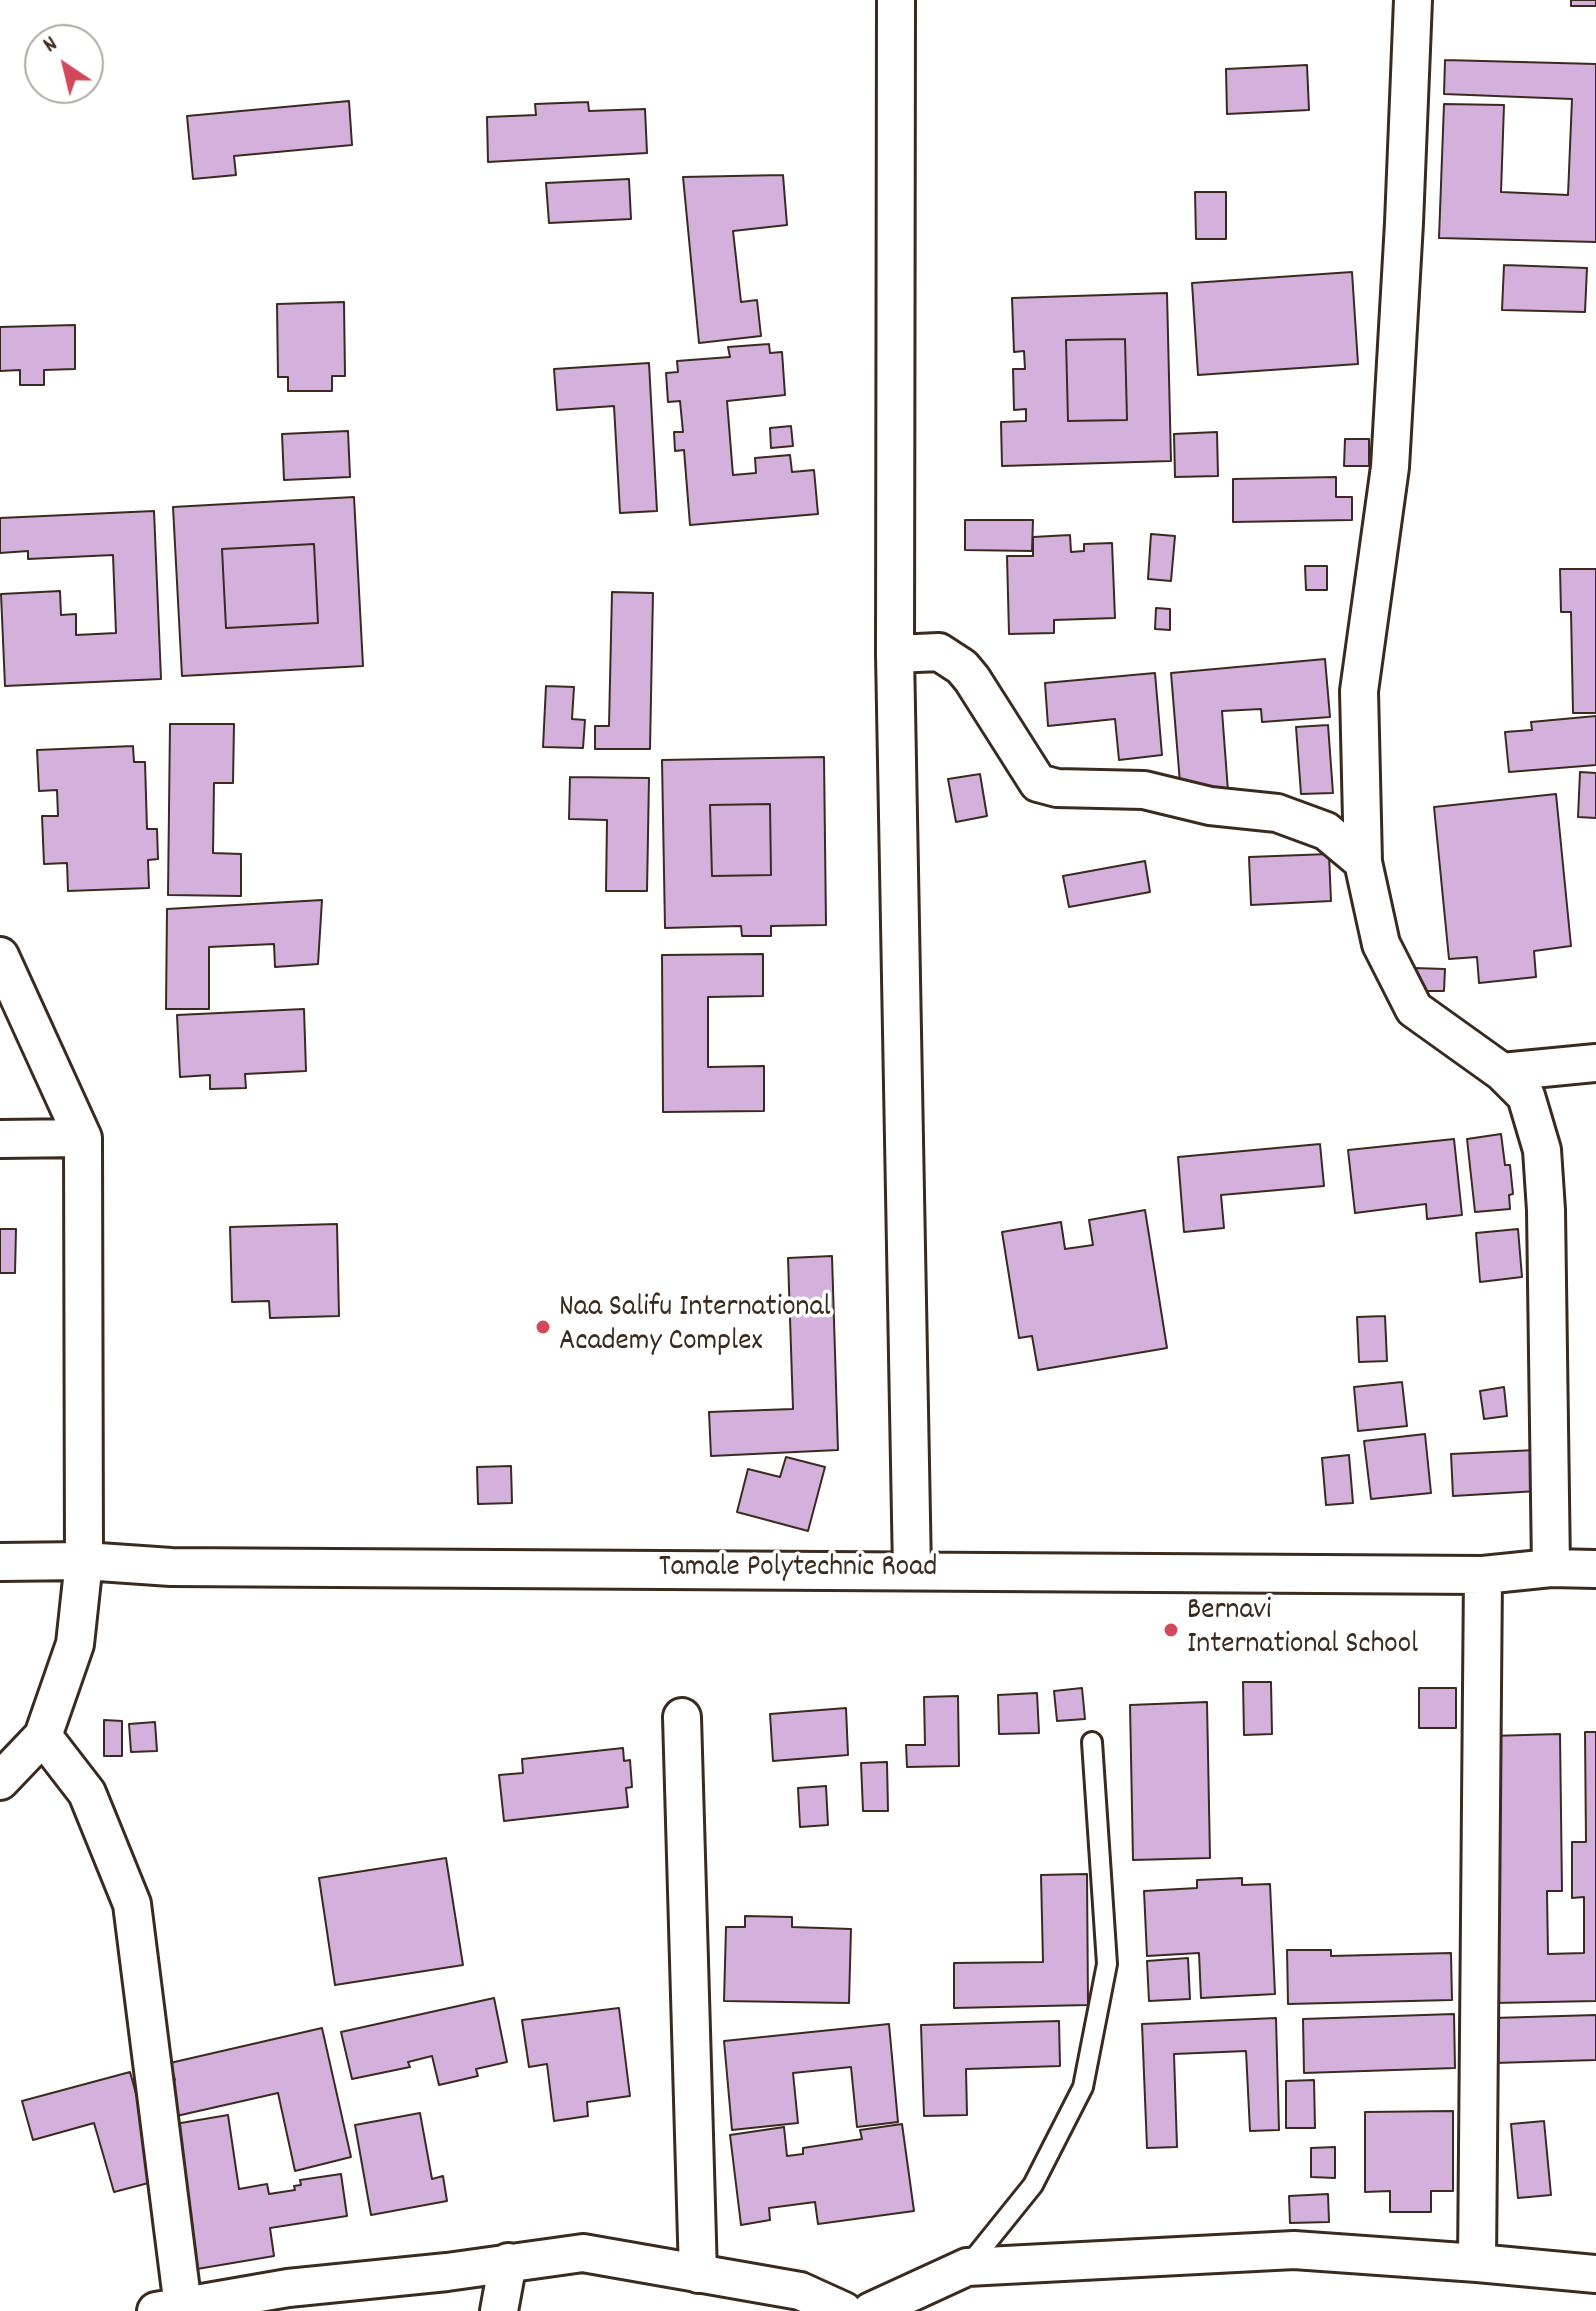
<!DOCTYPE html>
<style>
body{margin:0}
#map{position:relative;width:1596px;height:2311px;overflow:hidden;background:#fff;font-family:Dekko,sans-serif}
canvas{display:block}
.north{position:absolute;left:24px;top:24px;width:80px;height:80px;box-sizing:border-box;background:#fff;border:2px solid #b1aaa5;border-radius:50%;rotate:325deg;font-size:22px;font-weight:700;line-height:32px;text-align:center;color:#3b2a1e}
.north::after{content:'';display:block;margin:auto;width:28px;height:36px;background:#d1495b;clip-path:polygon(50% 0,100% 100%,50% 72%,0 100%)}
</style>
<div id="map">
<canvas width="1596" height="2311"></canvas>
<div class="north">N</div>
</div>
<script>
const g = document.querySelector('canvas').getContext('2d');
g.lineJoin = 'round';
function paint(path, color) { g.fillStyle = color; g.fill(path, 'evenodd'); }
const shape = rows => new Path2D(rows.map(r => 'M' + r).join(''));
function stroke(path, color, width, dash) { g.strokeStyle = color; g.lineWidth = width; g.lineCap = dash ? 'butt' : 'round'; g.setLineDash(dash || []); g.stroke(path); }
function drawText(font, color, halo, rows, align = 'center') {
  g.font = font + ' Dekko,sans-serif'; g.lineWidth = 7; g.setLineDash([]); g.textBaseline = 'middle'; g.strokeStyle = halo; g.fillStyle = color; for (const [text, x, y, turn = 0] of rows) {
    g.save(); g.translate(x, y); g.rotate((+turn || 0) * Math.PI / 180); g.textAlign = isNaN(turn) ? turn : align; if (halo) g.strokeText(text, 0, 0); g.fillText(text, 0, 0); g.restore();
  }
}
const building = shape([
 [1571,0,1596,0,1596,6,1571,6,1571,0],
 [1445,60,1596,64,1596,242,1439,238,1444,104,1504,105,1501,192,1568,195,1572,99,1444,94,1445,60],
 [1307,65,1309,110,1227,114,1226,69,1307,65],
 [349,101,352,145,234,156,236,175,193,179,187,116,349,101],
 [588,102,589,111,645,109,647,153,488,162,487,117,536,115,535,104,588,102],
 [783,175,787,225,733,231,741,302,757,300,761,336,699,343,683,177,783,175],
 [629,179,631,219,549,223,546,183,629,179],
 [1195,192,1226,192,1226,239,1196,239,1195,192],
 [1504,265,1587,268,1585,312,1502,310,1504,265],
 [1352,272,1358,364,1198,375,1192,283,1352,272],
 [1167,293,1171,461,1002,466,1001,422,1026,421,1026,409,1014,410,1013,369,1025,369,1024,351,1014,352,1012,298,1167,293],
 [1125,339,1127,420,1068,421,1066,340,1125,339],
 [344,302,345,376,332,376,332,391,288,391,288,377,278,377,277,304,344,302],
 [75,325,75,369,44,370,44,385,20,385,20,370,0,371,0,327,75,325],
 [1125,339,1127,420,1068,421,1066,340,1125,339],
 [769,344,770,353,782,352,785,395,727,401,733,475,756,473,755,458,790,455,792,472,814,470,818,514,690,525,684,450,675,451,674,432,683,432,680,401,668,402,666,373,678,372,677,361,730,357,728,347,769,344],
 [649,363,657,511,620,513,614,406,557,410,554,369,649,363],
 [791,426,793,446,771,448,770,428,791,426],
 [348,431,350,477,284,480,282,434,348,431],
 [1217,432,1218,476,1175,477,1174,434,1217,432],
 [1345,439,1369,439,1369,466,1344,466,1345,439],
 [1336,477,1336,497,1352,497,1352,520,1233,522,1233,479,1336,477],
 [354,497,363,666,182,676,173,507,354,497],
 [314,544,318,623,226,628,222,549,314,544],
 [154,511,161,679,5,686,1,594,60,591,61,615,76,614,76,635,116,633,113,555,28,559,28,551,0,553,0,518,154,511],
 [965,520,1033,520,1032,551,965,550,965,520],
 [1151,534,1175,536,1171,581,1148,579,1151,534],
 [1070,535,1071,552,1084,551,1084,544,1112,543,1115,618,1054,620,1054,633,1009,634,1007,556,1033,556,1033,537,1070,535],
 [314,544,318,623,226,628,222,549,314,544],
 [1305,566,1327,566,1327,590,1306,590,1305,566],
 [1560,569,1596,569,1596,713,1573,713,1571,612,1561,612,1560,569],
 [612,592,653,593,650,749,595,749,595,726,609,726,612,592],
 [1156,608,1170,609,1170,630,1155,629,1156,608],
 [1325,659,1330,717,1262,722,1261,709,1222,711,1228,791,1181,795,1171,673,1325,659],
 [1155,673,1162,755,1119,760,1115,719,1048,726,1045,683,1155,673],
 [546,686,574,687,572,719,585,720,583,748,543,747,546,686],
 [1596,716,1596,765,1509,772,1505,732,1532,730,1531,722,1596,716],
 [170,724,234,724,233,783,214,783,213,853,241,854,241,896,168,895,170,724],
 [1328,725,1333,793,1301,794,1296,727,1328,725],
 [133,746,134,762,145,762,147,829,157,829,158,859,148,860,149,888,68,891,67,863,44,864,42,816,58,816,57,790,39,791,37,750,133,746],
 [824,757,826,925,771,926,771,936,742,936,741,926,665,928,662,760,824,757],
 [770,804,771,875,712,876,710,805,770,804],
 [1580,772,1596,773,1596,818,1578,817,1580,772],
 [980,774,987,816,956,822,948,779,980,774],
 [570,777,649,778,647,891,606,891,607,820,569,819,570,777],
 [1556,794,1571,946,1534,951,1536,977,1479,983,1477,957,1449,959,1434,807,1556,794],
 [770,804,771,875,712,876,710,805,770,804],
 [1329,854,1331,901,1251,905,1249,857,1329,854],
 [1145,861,1150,892,1069,907,1063,876,1145,861],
 [322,900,318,964,275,967,274,944,209,947,209,1009,166,1009,167,909,322,900],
 [763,954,763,996,708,997,708,1067,764,1066,764,1111,663,1112,662,955,763,954],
 [1414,968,1445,969,1444,991,1414,991,1414,968],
 [304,1009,306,1071,245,1074,246,1088,210,1089,210,1075,180,1077,177,1015,304,1009],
 [1501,1134,1505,1165,1510,1165,1513,1194,1509,1195,1510,1209,1475,1212,1467,1139,1501,1134],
 [1454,1139,1462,1215,1427,1219,1426,1204,1355,1213,1348,1150,1454,1139],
 [1320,1144,1324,1186,1221,1195,1224,1228,1184,1232,1178,1157,1320,1144],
 [1145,1210,1167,1348,1038,1370,1032,1336,1019,1338,1002,1232,1061,1222,1065,1249,1093,1245,1089,1220,1145,1210],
 [337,1224,339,1316,270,1318,269,1301,232,1302,230,1227,337,1224],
 [0,1229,16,1229,15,1273,0,1273,0,1229],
 [1518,1229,1522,1277,1480,1282,1476,1233,1518,1229],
 [832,1256,838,1450,711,1456,709,1412,793,1409,788,1258,832,1256],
 [1385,1316,1387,1361,1359,1362,1357,1317,1385,1316],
 [1402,1382,1407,1426,1358,1431,1354,1387,1402,1382],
 [1504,1387,1507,1416,1484,1419,1480,1391,1504,1387],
 [1425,1434,1431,1493,1371,1499,1364,1441,1425,1434],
 [1536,1450,1538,1491,1453,1496,1451,1454,1536,1450],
 [1349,1455,1353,1503,1326,1505,1322,1458,1349,1455],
 [786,1457,825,1467,808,1531,737,1512,748,1469,780,1477,786,1457],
 [511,1466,512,1503,478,1504,477,1467,511,1466],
 [1243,1682,1271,1682,1272,1734,1244,1735,1243,1682],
 [1082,1688,1085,1719,1057,1721,1054,1691,1082,1688],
 [1419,1688,1456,1688,1456,1728,1419,1728,1419,1688],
 [1037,1693,1039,1733,999,1734,998,1695,1037,1693],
 [958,1696,959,1766,907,1767,906,1745,925,1745,924,1697,958,1696],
 [1207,1702,1210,1858,1133,1860,1130,1705,1207,1702],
 [846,1708,848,1755,773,1761,770,1714,846,1708],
 [104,1720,122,1721,122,1756,104,1756,104,1720],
 [155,1722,157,1751,131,1752,129,1724,155,1722],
 [1585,1732,1596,1732,1596,2001,1493,2003,1490,1736,1560,1734,1562,1891,1547,1891,1548,1954,1584,1953,1584,1897,1572,1898,1572,1842,1586,1842,1585,1732],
 [623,1748,624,1761,630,1760,632,1787,626,1788,628,1807,504,1821,499,1775,523,1773,522,1759,623,1748],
 [887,1762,888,1811,863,1811,861,1763,887,1762],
 [826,1786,828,1825,800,1827,798,1788,826,1786],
 [446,1858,463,1965,335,1985,319,1878,446,1858],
 [1087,1874,1088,2005,954,2008,954,1963,1043,1962,1041,1875,1087,1874],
 [1242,1878,1242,1885,1270,1884,1275,1994,1201,1998,1199,1953,1147,1956,1144,1891,1197,1888,1197,1880,1242,1878],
 [745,1916,792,1917,792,1927,851,1929,849,2003,724,2001,726,1927,745,1927,745,1916],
 [1287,1950,1331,1950,1331,1956,1451,1953,1452,2000,1288,2004,1287,1950],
 [1188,1958,1190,1999,1149,2001,1147,1961,1188,1958],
 [494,1998,507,2062,476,2069,478,2076,439,2085,432,2056,408,2062,410,2067,352,2079,341,2032,494,1998],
 [619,2008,630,2096,587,2102,588,2116,554,2121,547,2064,529,2067,522,2020,619,2008],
 [1454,2014,1455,2068,1304,2073,1303,2019,1454,2014],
 [1596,2015,1596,2060,1494,2063,1493,2018,1596,2015],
 [1276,2018,1279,2130,1250,2131,1246,2051,1174,2054,1177,2147,1147,2148,1142,2024,1276,2018],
 [1059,2021,1060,2066,966,2069,967,2115,924,2116,921,2025,1059,2021],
 [889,2024,898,2122,857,2127,851,2067,793,2073,798,2123,732,2130,724,2041,889,2024],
 [322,2028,351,2157,295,2171,278,2093,172,2117,164,2082,175,2080,170,2063,322,2028],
 [130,2072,160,2180,114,2192,94,2123,33,2140,22,2101,130,2072],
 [1314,2080,1315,2128,1286,2128,1286,2081,1314,2080],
 [1453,2111,1453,2191,1431,2191,1431,2212,1390,2212,1390,2191,1365,2192,1365,2112,1453,2111],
 [420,2113,432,2179,443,2176,447,2201,371,2215,355,2125,420,2113],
 [228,2115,239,2189,267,2184,269,2194,295,2190,294,2186,301,2185,300,2180,341,2174,347,2216,270,2228,274,2256,197,2269,175,2124,228,2115],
 [1544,2121,1551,2195,1518,2198,1511,2124,1544,2121],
 [902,2124,914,2211,818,2224,815,2202,769,2208,770,2220,741,2225,730,2135,784,2127,787,2156,803,2154,803,2148,862,2139,860,2130,902,2124],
 [1335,2147,1335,2178,1311,2177,1311,2148,1335,2147],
 [1328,2194,1329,2222,1290,2223,1289,2196,1328,2194]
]);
const service = shape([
 [967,2267,1033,2185,1083,2087,1107,1964,1092,1742]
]);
const minor = shape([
 [896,0,895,654,912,1570],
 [1413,0,1404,223,1390,467,1359,691,1363,862,1381,944,1414,1009,1502,1072,1526,1096,1542,1150,1546,1210,1551,1568],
 [895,654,939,652,962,667,972,679,1038,783,1057,788,1144,790,1210,806,1277,813,1326,831,1363,862],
 [0,956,83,1138,84,1561,75,1644,43,1736,0,1781],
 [1502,1072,1596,1063],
 [0,1139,83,1138],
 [0,1562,84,1561,171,1567,1483,1575,1551,1568,1596,1569],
 [682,1717,698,2274],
 [43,1736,87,1793,132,1904,183,2307],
 [1477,2263,1483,1575],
 [156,2311,288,2288,447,2272,583,2253,800,2291,844,2311],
 [499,2311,508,2262],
 [871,2311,967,2267,1294,2250,1477,2263,1596,2274]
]);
const markers = [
 [543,1327,8,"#d1495b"],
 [1171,1630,8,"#d1495b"]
];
const poiNames = [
 ["Naa Salifu International",559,1310],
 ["Academy Complex",559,1344],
 ["Bernavi",1187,1613],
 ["International School",1187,1647]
];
const streetNames = [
 ["Tamale Polytechnic Road",798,1570]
];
paint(building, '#d3b1dc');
stroke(building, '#3b2a1e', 2);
stroke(service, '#3b2a1e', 24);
stroke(minor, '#3b2a1e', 42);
stroke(service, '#fff', 18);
stroke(minor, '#fff', 36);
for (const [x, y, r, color] of markers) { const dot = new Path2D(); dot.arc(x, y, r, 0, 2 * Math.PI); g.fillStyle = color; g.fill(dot); stroke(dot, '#fff', 3); }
drawText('30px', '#3b2a1e', '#fff', poiNames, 'left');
drawText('30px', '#3b2a1e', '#fff', streetNames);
</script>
